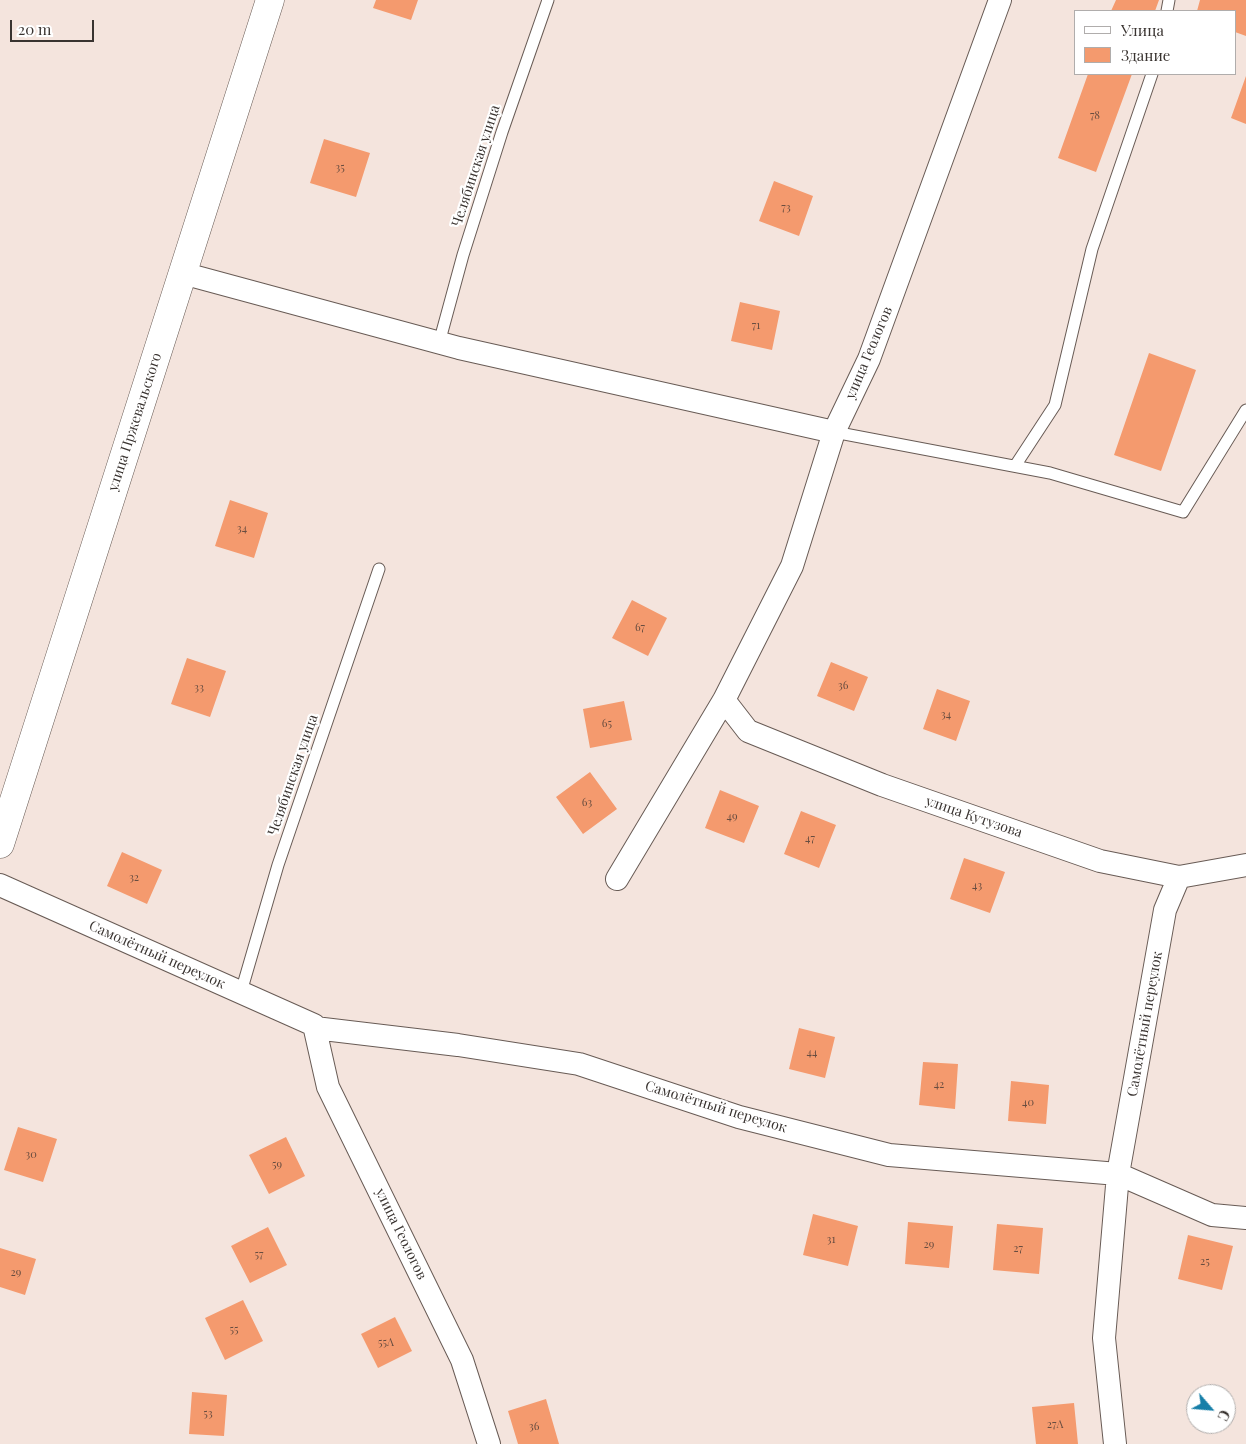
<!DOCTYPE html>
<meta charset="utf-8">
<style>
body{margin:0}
#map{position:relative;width:1246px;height:1444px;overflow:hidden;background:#f4e4dd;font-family:"Playfair Display",serif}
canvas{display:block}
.legend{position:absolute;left:1074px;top:10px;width:162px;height:65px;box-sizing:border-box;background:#fff;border:1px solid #b0adac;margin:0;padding:6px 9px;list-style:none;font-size:15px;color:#393330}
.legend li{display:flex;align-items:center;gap:10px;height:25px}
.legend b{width:25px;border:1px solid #b0adac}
.north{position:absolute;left:1186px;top:1384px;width:50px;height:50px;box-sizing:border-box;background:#fff;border:1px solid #b0adac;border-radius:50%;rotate:117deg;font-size:14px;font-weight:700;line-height:20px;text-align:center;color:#393330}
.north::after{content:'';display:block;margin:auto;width:18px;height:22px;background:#167fa8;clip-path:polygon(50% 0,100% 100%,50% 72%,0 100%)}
.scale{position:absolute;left:10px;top:20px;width:84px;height:22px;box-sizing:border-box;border:2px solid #393330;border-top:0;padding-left:6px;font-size:15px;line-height:18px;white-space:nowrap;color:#393330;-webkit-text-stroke:4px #fff;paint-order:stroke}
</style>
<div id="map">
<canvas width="1246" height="1444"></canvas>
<ul class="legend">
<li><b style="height:6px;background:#fff"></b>Улица</li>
<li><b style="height:14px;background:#f49a6e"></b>Здание</li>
</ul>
<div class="north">С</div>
<div class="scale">20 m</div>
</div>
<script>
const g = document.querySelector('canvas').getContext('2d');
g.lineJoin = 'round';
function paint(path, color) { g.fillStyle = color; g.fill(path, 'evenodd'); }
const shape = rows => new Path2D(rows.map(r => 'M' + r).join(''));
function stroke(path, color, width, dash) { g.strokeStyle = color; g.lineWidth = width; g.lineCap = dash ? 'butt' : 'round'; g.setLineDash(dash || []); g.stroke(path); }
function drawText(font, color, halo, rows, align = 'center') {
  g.font = font + ' "Playfair Display",serif'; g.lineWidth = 4.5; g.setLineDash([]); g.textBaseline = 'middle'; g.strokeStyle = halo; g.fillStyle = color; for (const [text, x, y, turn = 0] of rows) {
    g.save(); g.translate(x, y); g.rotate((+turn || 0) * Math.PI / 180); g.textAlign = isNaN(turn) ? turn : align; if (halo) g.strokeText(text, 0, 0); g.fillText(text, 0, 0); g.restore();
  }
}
const building = shape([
 [376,0,418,0,411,20,373,8],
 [1116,0,1159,0,1155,11,1111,11],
 [1200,0,1246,0,1246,36,1235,32,1235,11,1197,11],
 [1088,74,1132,74,1096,172,1058,158],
 [1246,76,1246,124,1231,118],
 [324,139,370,153,356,197,310,183],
 [774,181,813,196,799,236,759,221],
 [740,302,780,311,772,350,731,341],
 [1149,353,1196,370,1161,471,1114,455],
 [230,500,268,513,254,558,215,546],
 [632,600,667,618,648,656,612,638],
 [187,658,226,671,210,717,171,704],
 [831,662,868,677,854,711,817,696],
 [937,689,970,701,956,741,923,729],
 [624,701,632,740,590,748,583,709],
 [590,772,617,809,583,834,556,797],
 [720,790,759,806,744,843,705,828],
 [801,811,836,825,819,868,784,854],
 [122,852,162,870,147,904,107,886],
 [964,858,1005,872,990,913,950,899],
 [799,1028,835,1037,825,1078,789,1069],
 [923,1062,958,1064,955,1109,919,1105],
 [1011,1081,1049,1085,1046,1124,1008,1121],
 [18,1127,57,1139,43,1182,4,1170],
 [286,1137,305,1176,269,1194,249,1155],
 [813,1214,858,1226,848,1266,803,1255],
 [908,1222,953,1226,949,1268,905,1264],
 [997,1224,1043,1228,1039,1274,993,1270],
 [268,1227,287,1265,250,1283,231,1246],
 [1188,1235,1233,1246,1222,1290,1178,1279],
 [0,1248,36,1259,25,1295,0,1287],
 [243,1300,263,1341,225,1360,205,1318],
 [395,1317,412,1351,378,1368,361,1334],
 [192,1392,227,1395,224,1436,189,1434],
 [546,1399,559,1444,518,1444,508,1411],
 [1074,1403,1078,1444,1036,1444,1032,1407]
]);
const lane = shape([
 [1167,11,1169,0],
 [439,343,463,255,502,132,548,0],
 [834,432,1050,473,1183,512,1246,410],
 [1015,466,1055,405,1092,249,1152,74],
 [241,992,278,865,379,569]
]);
const street = shape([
 [182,273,459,348,834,432],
 [724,700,748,731,882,785,1100,861,1179,877,1246,865],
 [617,879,724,700,792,566,834,432,869,359,1000,0],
 [0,885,314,1025,328,1087,462,1360,489,1444],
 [315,1028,458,1045,579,1064,739,1117,889,1155,1118,1174,1212,1215,1246,1218],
 [1115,1444,1104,1338,1118,1174,1165,910,1179,877]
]);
const secondary = shape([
 [0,844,270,0]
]);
const numberNames = [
 ["78",1095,116],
 ["35",340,168],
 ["73",786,208],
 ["71",756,326],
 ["34",242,529],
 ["67",640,628],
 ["36",843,686],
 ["33",199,688],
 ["34",946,715],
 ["65",607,724],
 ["63",587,803],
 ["49",732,817],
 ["47",810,839],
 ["32",134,878],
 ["43",977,886],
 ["44",812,1053],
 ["42",939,1085],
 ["40",1028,1103],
 ["30",31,1155],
 ["59",277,1165],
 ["31",831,1240],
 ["29",929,1245],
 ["27",1018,1249],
 ["57",259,1255],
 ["25",1205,1262],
 ["29",16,1273],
 ["55",234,1330],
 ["55А",386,1343],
 ["53",208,1414],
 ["27А",1055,1425],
 ["36",534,1427]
];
const streetNames = [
 ["Челябинская улица",476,166,-72],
 ["улица Геологов",869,353,-67],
 ["улица Пржевальского",135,422,-72],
 ["Челябинская улица",293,775,-71],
 ["улица Кутузова",974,817,19],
 ["Самолётный переулок",157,955,24],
 ["Самолётный переулок",1145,1024,-80],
 ["Самолётный переулок",716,1107,17],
 ["улица Геологов",401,1234,64]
];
paint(building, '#f49a6e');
stroke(lane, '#685b55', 13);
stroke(street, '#685b55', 24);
stroke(secondary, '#685b55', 29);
stroke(lane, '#fff', 11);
stroke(street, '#fff', 22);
stroke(secondary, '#fff', 28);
drawText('11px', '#684d40', null, numberNames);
drawText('14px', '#393330', '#fff', streetNames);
</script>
